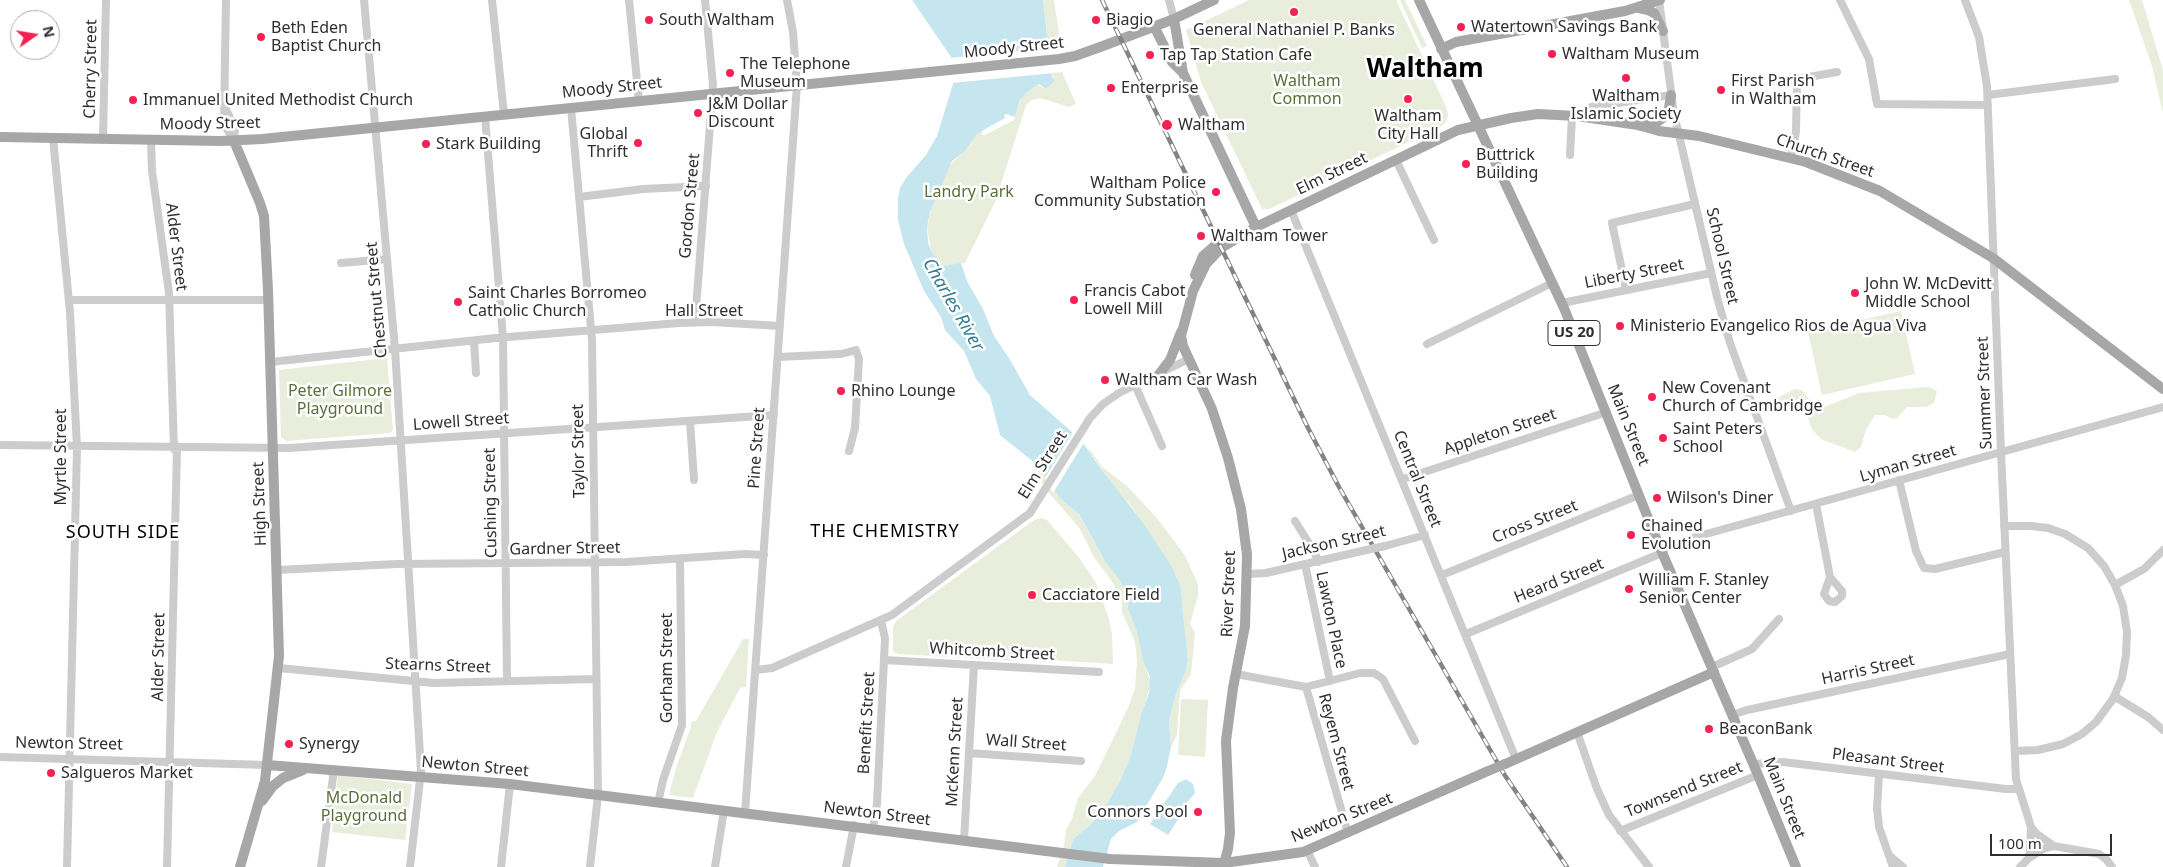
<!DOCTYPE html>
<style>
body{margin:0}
#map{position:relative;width:2163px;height:867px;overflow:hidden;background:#fff;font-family:"Noto Sans",sans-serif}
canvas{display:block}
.north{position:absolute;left:10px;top:10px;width:50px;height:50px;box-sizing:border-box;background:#fff;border:1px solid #acacac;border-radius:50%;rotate:77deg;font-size:14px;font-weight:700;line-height:20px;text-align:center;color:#2f2f2f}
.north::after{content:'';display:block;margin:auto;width:18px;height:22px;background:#f62152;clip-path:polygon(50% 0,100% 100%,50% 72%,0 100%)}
.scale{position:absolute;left:1990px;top:834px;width:122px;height:22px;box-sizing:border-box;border:2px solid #2f2f2f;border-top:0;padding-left:6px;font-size:15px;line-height:18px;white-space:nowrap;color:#2f2f2f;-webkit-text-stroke:4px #fff;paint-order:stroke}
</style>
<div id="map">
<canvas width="2163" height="867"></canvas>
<div class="north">N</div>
<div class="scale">100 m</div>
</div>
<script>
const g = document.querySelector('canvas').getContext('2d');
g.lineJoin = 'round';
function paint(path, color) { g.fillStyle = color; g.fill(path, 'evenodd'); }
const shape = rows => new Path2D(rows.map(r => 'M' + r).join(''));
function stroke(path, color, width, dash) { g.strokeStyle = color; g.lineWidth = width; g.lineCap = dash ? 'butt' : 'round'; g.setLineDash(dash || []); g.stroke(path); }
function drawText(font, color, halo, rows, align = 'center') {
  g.font = font + ' "Noto Sans",sans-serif'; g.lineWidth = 5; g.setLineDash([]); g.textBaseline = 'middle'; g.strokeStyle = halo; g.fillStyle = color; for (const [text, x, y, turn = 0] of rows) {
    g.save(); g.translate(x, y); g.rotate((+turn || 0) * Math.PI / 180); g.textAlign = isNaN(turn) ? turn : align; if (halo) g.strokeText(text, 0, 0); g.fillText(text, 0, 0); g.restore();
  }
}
const green = shape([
 [1043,0,1054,0,1061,46,1049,48],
 [1249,0,1396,0,1447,109,1448,115,1446,122,1440,127,1269,209,1262,209,1201,82,1186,30],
 [1400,0,1405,0,1427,46,1422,48],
 [2129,0,2142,0,2163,70,2163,113,2152,66],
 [1062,72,1076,104,1069,107,1040,98,1032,100,1026,105,996,200,965,263,943,266,931,251,927,227,933,202,950,165,970,145,978,133,982,130,982,135,985,135,1014,120,1022,96,1038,85,1046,89,1055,81,1052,73],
 [1901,311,1915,374,1822,395,1808,332],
 [387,358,393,430,390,433,286,441,281,437,279,370],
 [1928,387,1937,391,1934,403,1926,407,1907,407,1897,418,1893,419,1885,415,1875,415,1866,430,1861,447,1855,452,1821,439,1812,429,1803,404,1794,403,1766,411,1761,410,1771,401,1795,389,1802,390,1814,406,1822,408,1859,393],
 [1087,448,1092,452,1102,467,1126,485,1156,517,1184,554,1198,584,1198,595,1190,624,1195,633,1191,674,1180,691,1177,735,1171,747,1169,721,1176,694,1186,670,1188,660,1182,605,1177,577,1132,507,1115,488],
 [1036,465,1044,472,1052,485,1079,514,1102,556,1121,582,1126,595,1128,609,1141,642,1144,664,1151,682,1131,755,1120,781,1102,812,1089,826,1073,839,1065,867,1057,867,1064,846,1066,830,1072,819,1078,798,1095,776,1128,708,1135,688,1137,660,1135,642,1122,612,1122,602,1113,583,1094,557,1080,529,1044,487],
 [1041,518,1047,520,1080,559,1096,583,1109,619,1112,634,1113,664,1017,658,1016,661,899,654,893,652,893,627,896,621,1034,520],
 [743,639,749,639,746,687,740,688,717,732,693,798,669,795,676,768,691,727,691,722,696,721],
 [1181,699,1208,700,1205,757,1178,755],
 [338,775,412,784,405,840,332,832]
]);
const water = shape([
 [912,0,1043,0,1052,76,1055,81,1046,89,1039,84,1025,94,1020,100,1015,117,1006,114,1004,115,1005,118,978,133,965,151,952,161,930,212,927,227,928,242,931,251,943,266,961,263,967,281,983,309,994,336,1009,358,1030,395,1081,440,1101,469,1141,520,1172,567,1180,585,1188,660,1186,670,1176,694,1169,721,1171,747,1167,766,1164,776,1137,822,1119,831,1111,839,1103,867,1065,867,1073,839,1089,826,1102,812,1120,781,1131,755,1141,715,1149,693,1150,676,1144,664,1137,632,1128,609,1126,595,1121,582,1105,561,1079,514,1060,498,1041,468,1000,435,990,396,976,379,964,351,945,330,941,317,924,291,904,244,898,220,898,199,900,188,906,178,926,155,937,136,953,84,951,57],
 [1186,779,1193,784,1195,793,1180,811,1174,807,1173,809,1181,815,1168,835,1150,824,1178,783]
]);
const pier = shape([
 [1051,48,1054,73,951,83,949,58],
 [1074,430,1085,441,1053,493,1045,478]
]);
const minor = shape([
 [226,0,224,119,225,126,234,141],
 [364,0,395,349,421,771,410,867],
 [492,0,504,114],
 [629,0,639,101],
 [1169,0,1174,19],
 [1659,0,1674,114,1717,297,1730,343,1791,511],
 [1840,0,1869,59,1877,104,1988,105],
 [1965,0,1979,37,1987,86,2001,452,2016,779,2031,827,2037,834,2054,846],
 [1786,81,1837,72],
 [1988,95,2115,79],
 [225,107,235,129,234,140],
 [571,108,592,340,598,795,590,867],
 [485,116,503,338,507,681],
 [1588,118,1591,107,1671,95],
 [53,138,70,312,77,447,67,867],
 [103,139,106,0],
 [151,140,152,171,169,293,174,449],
 [1570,155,1572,116],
 [1791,158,1796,131,1797,80],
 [1396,160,1434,240],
 [579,197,643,189,706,186],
 [1291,210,1516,759],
 [341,263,387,259],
 [1626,289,1612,223,1695,204],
 [69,300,268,300],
 [1562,303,1711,273],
 [695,322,713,85,705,0],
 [474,341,476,373],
 [1427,344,1552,283],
 [778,357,841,354,856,350,859,359,855,428,849,451],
 [270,362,496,338,679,323,712,322,780,326],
 [1135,385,1162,446],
 [690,421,694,480],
 [0,445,289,448,774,415],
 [1403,479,1607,412],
 [1899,480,1916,551,1924,568,1935,569,2005,552],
 [1816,504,1830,577],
 [1295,521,1315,553,1318,562],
 [2004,526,2031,526,2048,528,2065,534,2088,548,2104,566,2115,585,2123,606,2127,632,2126,655,2122,678,2113,699,2096,722,2082,734,2063,744,2038,750,2015,751],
 [1385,546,1425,535],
 [1661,550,1699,536,2163,407],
 [1305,564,1330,681],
 [277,570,397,564,626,562,745,554,764,555],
 [1248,574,1266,573,1362,551],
 [1442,575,1639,495],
 [1830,577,1842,591,1842,596,1835,602,1829,601,1824,594,1830,577],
 [2115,585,2144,569,2163,550],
 [1466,634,1662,553],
 [884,660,1099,672],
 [1712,667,1752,649,1779,619],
 [279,668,434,683,596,679],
 [756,670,772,668,892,615,1030,513,1090,418,1103,404,1119,393,1189,359],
 [1236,674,1306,687,1360,673,1374,673,1383,679,1415,741],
 [1306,687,1348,833],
 [2114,696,2148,717,2163,730],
 [1732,715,1747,710,2010,654],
 [1577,732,1597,789,1609,815,1649,867],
 [969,753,1081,761],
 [0,757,267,765],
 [1754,764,1783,762,2006,789,2018,789],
 [1879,774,1877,808,1879,827,1893,867],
 [658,803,663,780,682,725,680,559],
 [745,813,797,85,793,32,787,0],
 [873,828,877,804,885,638,881,621],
 [1620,831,1758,775],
 [964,840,974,665],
 [1307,850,1315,867],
 [1891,857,1903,867],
 [2028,859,2043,849,2054,846,2099,854,2106,859,2112,867],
 [167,867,177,449],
 [321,867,333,777,331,769],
 [501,867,510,784],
 [715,867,724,810],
 [846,867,854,825],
 [2020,867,2028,859,2030,852,2031,827]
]);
const major = shape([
 [1419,0,1564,308,1658,543,1758,775,1796,867],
 [1639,8,1648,10,1654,13,1663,31],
 [1174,19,1183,73,1256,227],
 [1154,26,1172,62,1183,73],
 [1441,49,1456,42,1625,11,1660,0],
 [1641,126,1656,123,1664,117,1669,108,1671,95],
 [0,137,221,141,262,139,1059,59,1075,56,1103,46,1174,19,1214,0],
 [234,141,260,203,264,216,268,290,279,656,265,781,240,867],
 [1195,275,1203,256,1219,242],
 [1160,373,1170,360,1181,332],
 [1505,764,1714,672],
 [267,765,510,784,1110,859,1224,863,1303,852,1488,771],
 [262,801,273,786,283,778,303,770],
 [1223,867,1228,849,1230,833,1226,741,1233,688,1245,626,1247,555,1241,509,1228,458,1212,409,1183,346,1181,336,1193,291,1206,264,1221,248,1256,227,1458,130,1511,118,1538,114,1577,116,1638,125,1659,131,1699,136,1806,162,1880,191,1993,258,2163,389]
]);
const rail = shape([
 [1102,0,1308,428,1339,487,1504,774,1567,867]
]);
const minorBridge = shape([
 [1362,551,1385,546]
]);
const majorBridge = shape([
 [1488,771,1505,764]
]);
const markers = [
 [1294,12,5,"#f62152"],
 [649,20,5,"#f62152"],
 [1096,20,5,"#f62152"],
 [1461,27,5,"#f62152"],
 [261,37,5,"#f62152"],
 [1552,54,5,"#f62152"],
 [1150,55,5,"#f62152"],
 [730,73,5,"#f62152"],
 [1626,78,5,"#f62152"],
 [1111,88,5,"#f62152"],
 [1721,90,5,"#f62152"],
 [1408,99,5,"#f62152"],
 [133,100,5,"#f62152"],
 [698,113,5,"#f62152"],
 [1167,125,6,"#f62152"],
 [638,143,5,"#f62152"],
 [426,144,5,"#f62152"],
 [1466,164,5,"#f62152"],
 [1216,192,5,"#f62152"],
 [1201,236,5,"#f62152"],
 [1855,293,5,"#f62152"],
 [1074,300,5,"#f62152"],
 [458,302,5,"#f62152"],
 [1620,326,5,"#f62152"],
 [1105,380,5,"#f62152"],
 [841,391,5,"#f62152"],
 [1652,397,5,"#f62152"],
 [1663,438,5,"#f62152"],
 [1657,498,5,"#f62152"],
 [1631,535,5,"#f62152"],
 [1629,589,5,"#f62152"],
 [1032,595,5,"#f62152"],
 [1709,729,5,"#f62152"],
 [289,744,5,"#f62152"],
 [51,773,5,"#f62152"],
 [1198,812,5,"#f62152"]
];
const shields = [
 [1574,333,52]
];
const shieldNames = [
 ["US 20",1574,333]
];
const poiNames = [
 ["South Waltham",659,20],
 ["Biagio",1106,20],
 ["Watertown Savings Bank",1471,27],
 ["Beth Eden",271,28],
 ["Baptist Church",271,46],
 ["General Nathaniel P. Banks",1294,30,"center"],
 ["Waltham Museum",1562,54],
 ["Tap Tap Station Cafe",1160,55],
 ["The Telephone",740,64],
 ["Museum",740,82],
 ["First Parish",1731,81],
 ["in Waltham",1731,99],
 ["Enterprise",1121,88],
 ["Waltham",1626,96,"center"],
 ["Islamic Society",1626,114,"center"],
 ["Immanuel United Methodist Church",143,100],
 ["J&M Dollar",708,104],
 ["Discount",708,122],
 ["Waltham",1408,116,"center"],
 ["City Hall",1408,134,"center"],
 ["Waltham",1178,125],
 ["Global",628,134,"right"],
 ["Thrift",628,152,"right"],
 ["Stark Building",436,144],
 ["Buttrick",1476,155],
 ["Building",1476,173],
 ["Waltham Police",1206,183,"right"],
 ["Community Substation",1206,201,"right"],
 ["Waltham Tower",1211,236],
 ["John W. McDevitt",1865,284],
 ["Middle School",1865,302],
 ["Francis Cabot",1084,291],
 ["Lowell Mill",1084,309],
 ["Saint Charles Borromeo",468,293],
 ["Catholic Church",468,311],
 ["Ministerio Evangelico Rios de Agua Viva",1630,326],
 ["Waltham Car Wash",1115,380],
 ["New Covenant",1662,388],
 ["Church of Cambridge",1662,406],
 ["Rhino Lounge",851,391],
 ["Saint Peters",1673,429],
 ["School",1673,447],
 ["Wilson's Diner",1667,498],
 ["Chained",1641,526],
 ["Evolution",1641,544],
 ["William F. Stanley",1639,580],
 ["Senior Center",1639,598],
 ["Cacciatore Field",1042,595],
 ["BeaconBank",1719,729],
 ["Synergy",299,744],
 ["Salgueros Market",61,773],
 ["Connors Pool",1188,812,"right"]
];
const streetNames = [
 ["Moody Street",1014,48,-6],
 ["Cherry Street",91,69,-89],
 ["Moody Street",612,88,-6],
 ["Moody Street",210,124,-1],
 ["Church Street",1825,156,19],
 ["Elm Street",1332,174,-26],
 ["Gordon Street",690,206,-85],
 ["Alder Street",176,247,83],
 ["School Street",1722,256,77],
 ["Liberty Street",1634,274,-11],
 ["Chestnut Street",377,300,-95],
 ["Hall Street",704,311],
 ["Summer Street",1985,393,-92],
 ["Lowell Street",461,422,-4],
 ["Main Street",1628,425,68],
 ["Appleton Street",1500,432,-18],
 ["Pine Street",757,448,-86],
 ["Taylor Street",579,451,-91],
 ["Myrtle Street",61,457,-90],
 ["Lyman Street",1908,464,-16],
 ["Elm Street",1043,465,-58],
 ["Central Street",1417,479,68],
 ["Cushing Street",491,503,-91],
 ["High Street",260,504,-92],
 ["Cross Street",1535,522,-22],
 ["Jackson Street",1334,543,-13],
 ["Gardner Street",565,549,-1],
 ["Heard Street",1559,581,-22],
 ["River Street",1229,594,-88],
 ["Lawton Place",1331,620,78],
 ["Whitcomb Street",992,652,3],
 ["Alder Street",159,657,-89],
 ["Stearns Street",438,666,2],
 ["Gorham Street",667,668,-90],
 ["Harris Street",1868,670,-12],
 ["Benefit Street",867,723,-87],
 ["Reyem Street",1336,742,75],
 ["Wall Street",1026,743,4],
 ["Newton Street",69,744,1],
 ["McKenn Street",955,752,-87],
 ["Pleasant Street",1888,761,7],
 ["Newton Street",475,767,5],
 ["Townsend Street",1684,790,-22],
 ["Main Street",1784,798,68],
 ["Newton Street",877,814,7],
 ["Newton Street",1342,818,-22]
];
const parkNames = [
 ["Waltham",1307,81],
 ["Common",1307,99],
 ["Landry Park",969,192],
 ["Peter Gilmore",340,391],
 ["Playground",340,409],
 ["McDonald",364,798],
 ["Playground",364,816]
];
const waterNames = [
 ["Charles River",953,305,60]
];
const neighbourhoodNames = [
 ["THE CHEMISTRY",885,532],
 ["SOUTH SIDE",123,533]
];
const townNames = [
 ["Waltham",1425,70]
];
paint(green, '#e8eedb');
paint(water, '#c6e6ef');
paint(pier, '#fff');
stroke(minor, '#ccc', 8);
stroke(major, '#a7a7a7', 10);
stroke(rail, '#848484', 4.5);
stroke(rail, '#fff', 2.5, [8]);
stroke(minorBridge, '#ccc', 8);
stroke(majorBridge, '#a7a7a7', 10);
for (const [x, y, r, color] of markers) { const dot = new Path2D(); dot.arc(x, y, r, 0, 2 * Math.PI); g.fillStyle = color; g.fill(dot); stroke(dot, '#fff', 2); }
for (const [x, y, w] of shields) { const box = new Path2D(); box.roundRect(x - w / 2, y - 12.5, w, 25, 4); g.fillStyle = '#fff'; g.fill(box); stroke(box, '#2f2f2f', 1); }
drawText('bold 15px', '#2f2f2f', null, shieldNames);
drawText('16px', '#2f2f2f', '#fff', poiNames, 'left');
drawText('16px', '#2f2f2f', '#fff', streetNames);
drawText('16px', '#5a6f38', '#fff', parkNames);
drawText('italic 18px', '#337c92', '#fff', waterNames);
g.letterSpacing = '1px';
drawText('18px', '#000', '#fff', neighbourhoodNames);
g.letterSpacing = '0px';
drawText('bold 26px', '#000', '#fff', townNames);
</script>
